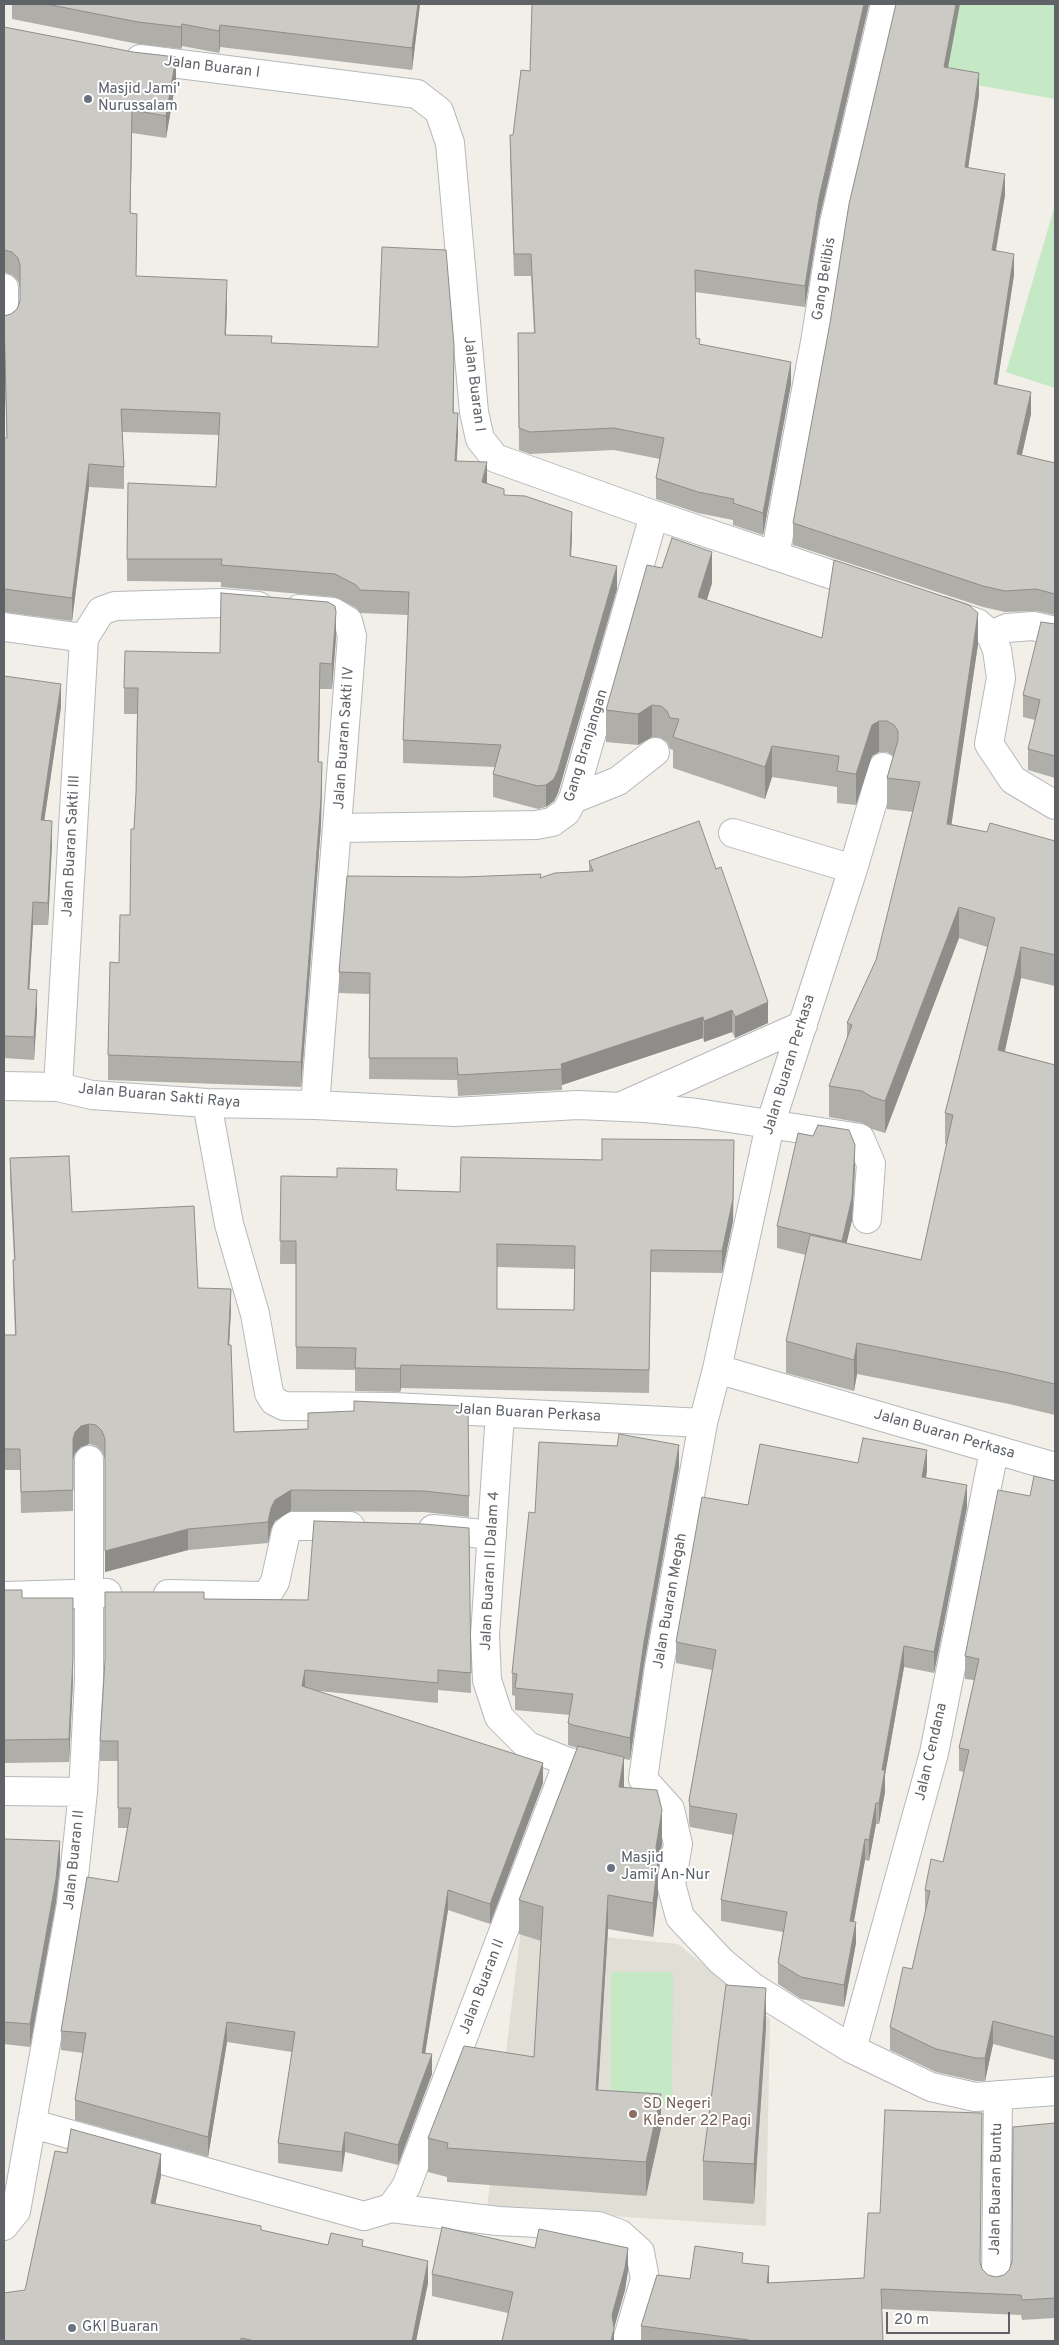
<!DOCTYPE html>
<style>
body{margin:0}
#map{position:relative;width:1059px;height:2345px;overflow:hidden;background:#f1efe8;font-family:Overpass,sans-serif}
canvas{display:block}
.frame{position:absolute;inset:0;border:5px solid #5f6368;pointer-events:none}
.scale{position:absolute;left:886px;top:2312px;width:124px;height:22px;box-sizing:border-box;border:2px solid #5f6368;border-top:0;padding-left:6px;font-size:15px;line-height:18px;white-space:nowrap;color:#5f6368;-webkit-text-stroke:4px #fff;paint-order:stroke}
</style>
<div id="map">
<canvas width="1059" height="2345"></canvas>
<div class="frame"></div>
<div class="scale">20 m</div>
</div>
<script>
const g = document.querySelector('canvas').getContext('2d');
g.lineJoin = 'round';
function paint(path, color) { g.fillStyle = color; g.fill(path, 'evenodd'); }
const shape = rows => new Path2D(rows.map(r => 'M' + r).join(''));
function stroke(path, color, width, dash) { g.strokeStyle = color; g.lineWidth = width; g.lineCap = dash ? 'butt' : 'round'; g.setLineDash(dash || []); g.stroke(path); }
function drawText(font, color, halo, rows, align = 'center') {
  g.font = font + ' Overpass,sans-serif'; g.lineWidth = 4; g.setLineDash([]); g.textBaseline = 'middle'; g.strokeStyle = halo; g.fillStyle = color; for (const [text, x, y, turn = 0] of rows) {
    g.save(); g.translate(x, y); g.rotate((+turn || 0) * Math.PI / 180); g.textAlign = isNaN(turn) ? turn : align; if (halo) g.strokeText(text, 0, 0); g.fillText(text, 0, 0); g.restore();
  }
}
const education = shape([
 [521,1929,678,1944,770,2019,766,2226,487,2208]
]);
const green = shape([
 [958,4,1055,4,1055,99,937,78],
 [1055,205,1055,388,1006,372],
 [611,1972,673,1972,672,2105,611,2104]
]);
const minor = shape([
 [140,59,417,94,439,111,450,143,474,412,480,439,495,458,654,515,868,587],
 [4,288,4,323],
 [775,556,815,342,834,223,885,4],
 [299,609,333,612,348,621,352,636,315,1105],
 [942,611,977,623,991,635,997,650,1001,678,989,744,1013,780,1055,805],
 [4,627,84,638],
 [991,635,1007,628,1033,626,1055,631],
 [573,799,618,781,655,752],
 [338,828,536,825,552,822,566,812,573,799,654,515],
 [733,833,853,869],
 [4,1086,58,1087,92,1095,207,1103,315,1105,454,1112,578,1105,645,1108,697,1113,860,1138,871,1164,867,1219],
 [58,1087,84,638,101,611,115,606,221,603,258,606],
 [207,1103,229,1224,255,1314,269,1393,274,1401,284,1406,394,1407,703,1423],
 [624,1105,803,1025],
 [717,1369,1055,1467],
 [500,1413,485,1635,487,1680,499,1717,528,1746,568,1762,585,1766],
 [433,1529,492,1535],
 [168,1594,260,1596,268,1593,275,1582,286,1532,293,1526,350,1526],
 [4,1596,107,1593],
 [643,1779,659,1667,703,1423,717,1369,770,1125,853,869,883,767],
 [643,1779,670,1809,678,1844,671,1884,680,1917,721,1961,754,1988,852,2049,931,2087,975,2097,1055,2091],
 [4,1791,83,1792],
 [852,2049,934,1753,994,1451],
 [33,2124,364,2216,391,2208,498,2221,598,2226,620,2234,640,2252,645,2279,627,2341],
 [391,2208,406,2187,568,1762],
 [4,2226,16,2211,71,1904,83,1792,89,1680,89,1460],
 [996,2282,998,2095]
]);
const wall = shape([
 [12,4,420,4,412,70,220,47,219,53,182,46,181,49,138,44,12,19],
 [532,4,869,4,819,220,805,307,695,292,696,338,700,344,791,384,763,535,733,525,733,520,698,513,656,499,656,478,660,459,614,450,530,454,519,450,518,333,534,333,531,276,514,276,510,156,510,135,513,135,530,71],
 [4,27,176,80,166,138,132,133,130,213,137,236,136,276,227,302,226,335,272,343,454,368,454,413,458,435,457,461,504,495,572,535,571,556,617,589,558,793,554,801,546,807,538,809,493,797,493,774,495,767,403,763,403,740,408,615,360,613,356,608,335,597,221,587,221,582,127,581,127,559,216,487,219,435,122,432,124,467,124,489,89,487,72,621,4,612,4,438,7,438,4,356,4,316,11,314,17,309,20,301,20,288,18,281,12,275,4,272],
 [948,68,979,95,968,168,1005,195,996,251,1014,275,997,385,1031,414,1022,455,1055,463,1055,615,1036,611,1005,612,983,607,793,545,793,523],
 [712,583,707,600,822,638,978,644,951,824,987,832,1055,841,1055,986,1021,978,1005,1051,1055,1065,1055,1415,1009,1404,857,1374,854,1391,786,1373,786,1341,806,1255,777,1248,777,1226,855,1167,852,1220,846,1243,921,1260,947,1145,945,1144,945,1113,987,947,959,938,885,1133,872,1129,862,1123,829,1117,829,1086,847,1039,847,1023,876,960,913,812,887,809,887,778,893,756,887,752,879,752,872,756,856,805,837,803,837,787,772,777,765,799,673,768,673,750,670,749,667,742,661,738,652,737,638,745,606,742,606,710],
 [1055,624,1055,778,1028,770,1028,749,1035,720,1023,717,1023,695],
 [336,637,332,689,320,689,319,762,322,787,321,825,301,1087,108,1080,108,1055,119,963,130,915,136,793,137,714,124,714,124,688,220,653],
 [4,676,61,707,44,820,52,843,48,925,33,925,29,989,37,1012,34,1060,4,1058],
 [589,861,768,1023,735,1038,732,1032,704,1042,703,1038,562,1085,562,1090,458,1096,457,1080,369,1079,370,994,339,993,339,972,541,878,589,871],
 [10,1158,72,1212,198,1288,231,1310,229,1345,234,1432,308,1429,308,1413,469,1496,469,1517,424,1512,291,1511,275,1521,271,1529,268,1543,188,1550,105,1572,105,1460,102,1452,96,1446,89,1444,81,1447,75,1453,73,1460,73,1511,21,1513,20,1470,4,1470,4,1335,15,1335,13,1281,13,1260,14,1260,10,1179],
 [734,1162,733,1221,722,1273,651,1272,649,1393,401,1388,400,1392,355,1391,355,1370,296,1369,296,1264,280,1264,281,1176,337,1177,397,1190,460,1192],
 [497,1267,575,1269,574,1310,497,1309],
 [858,1463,927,1471,926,1478,967,1507,934,1673,904,1667,885,1775,885,1792,879,1824,876,1824,869,1861,865,1860,854,1922,856,1943,844,2007,801,1999,778,1984,778,1963,783,1932,721,1921,721,1900,733,1835,690,1827,689,1821,689,1800,712,1670,676,1663,676,1642,748,1505],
 [679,1467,644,1664,630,1760,624,1759,624,1787,662,1844,658,1870,658,1894,653,1937,608,1929,598,2090,661,2128,646,2196,447,2182,447,2177,428,2172,428,2138,534,2057,541,1941,519,1934,519,1900,577,1748,568,1745,568,1723,570,1715,515,1710,515,1696,512,1695,512,1673,535,1513],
 [1055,1481,1055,2060,993,2044,985,2081,976,2081,936,2072,890,2050,890,2027,912,1969,925,1913,925,1890,943,1862,964,1772,959,1771,959,1748,974,1680,965,1679,965,1656,1030,1496],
 [469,1528,471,1693,438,1690,438,1703,319,1691,543,1783,490,1924,448,1910,425,2053,432,2074,398,2165,345,2152,342,2172,278,2163,278,2143,292,2052,227,2042,208,2157,75,2120,75,2100,83,2053,61,2050,61,2031,118,1882,128,1828,118,1828,118,1761,100,1761,100,1741,204,1599,308,1600],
 [4,1590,22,1598,73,1680,69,1762,4,1763],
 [4,1839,60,1864,56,1902,30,2047,4,2044],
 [766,2027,754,2204,703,2200,703,2161],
 [1055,2123,1055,2318,1022,2320,1021,2315,882,2309,883,2341,641,2341,641,2326,690,2279,743,2263,769,2283,864,2278,981,2263,982,2269,988,2275,996,2277,1004,2275,1009,2270],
 [161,2176,155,2204,261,2230,328,2245,363,2246,428,2283,416,2341,4,2341,25,2290],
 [628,2270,625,2290,614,2328,614,2341,508,2313,432,2296,432,2274]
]);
const shadedWall = shape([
 [418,4,420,4,412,70,412,48],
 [864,4,869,4,819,220,805,307,805,286,819,198],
 [956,4,960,4,944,89,944,67],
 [182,24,182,46,181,49,181,27],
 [220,25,220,47,219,53,219,31],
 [176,57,176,80,166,138,166,116],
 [979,73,979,95,965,189,965,167],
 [132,110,132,133,130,236,130,213],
 [1005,174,1005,195,992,272,992,250],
 [1014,254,1014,275,994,406,994,384],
 [227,280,227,302,225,357,225,335],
 [791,362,791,384,763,535,763,513],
 [1031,392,1031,414,1017,476,1017,454],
 [458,413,458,435,455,483,455,461],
 [487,462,487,485,482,482],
 [89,464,89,487,72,621,72,598],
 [572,512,572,535,570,579,570,556],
 [712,552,712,583,698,628,698,597],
 [617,566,617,589,558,793,554,801,546,807,546,785],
 [336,612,336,637,332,689,332,664],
 [978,613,978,644,947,855,947,824],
 [320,663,320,689,318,787,318,762],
 [61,684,61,707,41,843,41,820],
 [652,705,652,737,638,745,638,714],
 [879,721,879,752,872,756,856,805,856,774,872,725],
 [772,746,772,777,765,799,765,767],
 [322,762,321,825,301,1087,301,1062],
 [52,821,52,843,48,925,48,903],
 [33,902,33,925,28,1012,28,989],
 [959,907,959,938,885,1133,885,1101],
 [1021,947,1021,978,998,1081,998,1050],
 [37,990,37,1012,34,1060,34,1037],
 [768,1002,768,1023,735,1038,735,1017],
 [732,1010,732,1032,704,1042,704,1021],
 [703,1017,703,1038,562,1085,561,1064],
 [734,1140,733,1221,722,1273,722,1251],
 [855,1145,855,1167,852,1220,842,1263,842,1241],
 [231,1289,231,1310,228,1365,228,1345],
 [857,1343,857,1374,854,1391,854,1360],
 [401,1365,401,1388,400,1392,400,1369],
 [89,1424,89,1444,81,1447,75,1453,73,1460,73,1439,75,1432,81,1426],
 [679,1445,679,1467,644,1664,630,1760,630,1738,644,1642],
 [927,1450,927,1471,922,1498,922,1477],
 [967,1485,967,1507,934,1673,934,1652],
 [291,1490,291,1511,275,1521,271,1529,268,1543,268,1522,271,1508,275,1500],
 [188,1529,188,1550,105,1572,105,1551],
 [904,1646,904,1667,885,1775,885,1792,879,1824,879,1803,882,1770],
 [73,1657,73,1680,69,1762,69,1739],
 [305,1670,305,1690,302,1686],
 [624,1757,624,1791,619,1787],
 [543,1763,543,1783,490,1924,490,1904],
 [876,1803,876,1824,869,1861,869,1840],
 [662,1810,662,1844,658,1870,658,1894,653,1937,653,1903,656,1847],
 [865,1839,865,1860,850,1942,850,1921],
 [60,1841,60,1864,56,1902,30,2047,30,2024],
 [448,1890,448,1910,422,2073,422,2053],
 [608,1895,608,1929,596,2124,596,2090],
 [856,1922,856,1943,844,2007,844,1985],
 [766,1988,766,2027,754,2204,754,2164],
 [993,2021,993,2044,985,2081,985,2058],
 [227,2022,227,2042,208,2157,208,2137],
 [432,2054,432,2074,398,2165,398,2145],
 [661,2094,661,2128,646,2196,646,2162],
 [345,2132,345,2152,342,2172,342,2152],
 [161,2154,161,2176,151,2225,151,2203],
 [628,2248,628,2270,625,2290,614,2328,614,2341,611,2341,612,2315],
 [428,2261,428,2283,416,2341,412,2341],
 [769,2266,769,2287,767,2283]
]);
const building = shape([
 [46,4,418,4,412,48,220,25,219,31,182,24,181,27,138,22,46,4],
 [532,4,864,4,819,198,805,286,695,270,696,338,700,339,699,344,791,362,763,513,733,503,734,499,698,492,656,478,664,438,614,428,530,432,519,428,518,333,535,333,531,254,514,254,510,135,513,135,521,70,530,71,532,4],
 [896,4,956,4,944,67,979,73,965,167,1005,174,992,250,1014,254,994,384,1031,392,1017,454,1055,463,1055,594,1036,589,1005,591,983,586,793,523,830,323,849,204,896,4],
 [4,27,133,52,176,57,166,116,132,110,130,213,137,214,136,276,227,280,225,335,272,336,271,343,378,347,382,247,446,250,454,345,453,413,458,413,455,461,487,462,482,482,504,489,504,495,525,496,572,512,570,556,617,566,558,770,554,779,546,785,538,786,493,774,501,745,403,740,409,592,360,590,356,585,335,574,221,565,222,559,127,559,128,483,216,487,220,413,121,409,124,467,89,464,72,598,4,589,4,438,7,438,4,316,11,314,17,309,20,301,20,265,18,258,12,252,4,250,4,27],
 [672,538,712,552,698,597,822,638,834,560,969,605,978,613,947,824,987,832,990,823,1055,841,1055,955,1021,947,998,1050,1055,1065,1055,1384,1009,1373,857,1343,854,1360,786,1341,810,1235,921,1260,953,1115,945,1113,995,918,959,907,885,1101,872,1097,862,1091,829,1086,852,1025,847,1023,876,960,920,782,887,778,898,740,898,731,894,725,887,721,879,721,872,725,856,774,837,771,839,756,772,746,765,767,673,737,679,719,670,718,667,711,661,706,652,705,638,714,606,710,647,565,662,568,672,538],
 [221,593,328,602,335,606,336,612,332,664,320,663,318,762,322,762,321,799,301,1062,108,1055,110,962,119,963,120,915,130,915,131,829,134,829,136,793,138,688,124,688,125,651,220,653,221,593],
 [1041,622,1055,624,1055,756,1028,749,1040,700,1023,695,1041,622],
 [4,676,61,684,41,820,52,821,48,903,33,902,28,989,37,990,34,1037,4,1036,4,676],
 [699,821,716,869,721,867,768,1002,735,1017,732,1010,704,1021,703,1017,561,1064,562,1069,458,1075,457,1058,369,1058,370,973,339,972,347,876,462,877,541,874,540,878,555,873,593,871,589,861,699,821],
 [818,1125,849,1130,855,1145,852,1198,842,1241,777,1226,798,1133,813,1136,818,1125],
 [602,1139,734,1140,733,1199,722,1251,651,1250,649,1370,401,1365,400,1369,355,1368,356,1348,296,1347,296,1241,280,1241,281,1176,337,1177,337,1168,397,1169,396,1190,460,1192,461,1157,602,1160,602,1139],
 [497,1244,575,1246,574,1310,497,1309,497,1244],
 [69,1156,72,1212,194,1206,198,1288,231,1289,228,1345,231,1345,234,1432,308,1429,308,1413,354,1411,354,1401,468,1406,469,1496,424,1491,291,1490,275,1500,271,1508,268,1522,188,1529,105,1551,105,1439,102,1431,96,1425,89,1424,81,1426,75,1432,73,1439,73,1490,21,1492,20,1449,4,1449,4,1335,16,1335,13,1260,15,1260,10,1158,69,1156],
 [619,1434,679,1445,644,1642,630,1738,573,1725,568,1723,573,1694,515,1688,517,1674,512,1673,529,1512,535,1513,539,1442,617,1446,619,1434],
 [863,1438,927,1450,922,1477,967,1485,934,1652,904,1646,882,1770,885,1770,879,1803,876,1803,869,1840,865,1839,850,1921,856,1922,844,1985,801,1977,778,1963,787,1912,721,1900,737,1814,690,1806,689,1800,716,1650,676,1642,702,1497,748,1505,760,1444,858,1463,863,1438],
 [1034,1476,1055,1481,1055,2037,993,2021,985,2058,976,2058,936,2049,890,2027,903,1967,912,1969,930,1891,925,1890,931,1859,943,1862,969,1750,959,1748,979,1659,965,1656,998,1490,1030,1496,1034,1476],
 [314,1521,423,1524,469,1528,471,1673,438,1670,438,1683,305,1670,302,1686,543,1763,490,1904,448,1890,422,2053,432,2054,398,2145,345,2132,342,2152,278,2143,295,2032,227,2022,208,2137,75,2100,86,2033,61,2031,87,1877,118,1882,131,1808,118,1808,118,1741,100,1741,105,1660,105,1592,204,1592,204,1599,308,1600,314,1521],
 [4,1590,22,1590,22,1598,73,1598,73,1657,69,1739,4,1740,4,1590],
 [578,1746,624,1757,619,1787,657,1790,662,1810,656,1847,658,1860,653,1903,608,1895,596,2090,661,2094,646,2162,447,2148,448,2143,428,2138,464,2046,534,2057,543,1907,519,1900,578,1746],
 [4,1839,60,1841,56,1879,30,2024,4,2022,4,1839],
 [726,1985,766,1988,754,2164,703,2161,726,1985],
 [885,2110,982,2113,980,2262,982,2269,988,2275,996,2277,1004,2275,1009,2270,1012,2262,1013,2127,1055,2123,1055,2298,1022,2300,1021,2295,881,2289,883,2341,750,2341,749,2340,641,2326,657,2275,690,2279,695,2246,743,2253,742,2263,769,2266,767,2283,864,2278,868,2213,880,2213,885,2110],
 [71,2129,161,2154,151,2203,261,2226,261,2230,328,2245,331,2233,363,2240,362,2246,428,2261,412,2341,415,2341,255,2341,241,2338,241,2341,4,2341,4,2293,25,2290,55,2151,67,2153,71,2129],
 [442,2227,535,2248,539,2229,628,2248,625,2268,612,2315,614,2328,611,2341,502,2341,513,2292,432,2274,442,2227]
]);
const markers = [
 [88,99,5,"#6b7280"],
 [611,1868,5,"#6b7280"],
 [633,2114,5,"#8d6e63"],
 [72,2328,5,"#6b7280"]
];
const streetNames = [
 ["Jalan Buaran I",212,68,7],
 ["Gang Belibis",825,279,-81],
 ["Jalan Buaran I",473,384,83],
 ["Jalan Buaran Sakti IV",345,738,-86],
 ["Gang Branjangan",587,746,-73],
 ["Jalan Buaran Sakti III",72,846,-87],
 ["Jalan Buaran Perkasa",790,1065,-73],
 ["Jalan Buaran Sakti Raya",159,1097,5],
 ["Jalan Buaran Perkasa",528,1414,3],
 ["Jalan Buaran Perkasa",944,1435,16],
 ["Jalan Buaran II Dalam 4",491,1571,-87],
 ["Jalan Buaran Megah",671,1601,-80],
 ["Jalan Cendana",932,1752,-77],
 ["Jalan Buaran II",75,1860,-84],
 ["Jalan Buaran II",483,1987,-69],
 ["Jalan Buaran Buntu",997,2189,-89]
];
const worshipNames = [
 ["Masjid Jami'",98,90],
 ["Nurussalam",98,107],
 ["Masjid",621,1859],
 ["Jami' An-Nur",621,1876],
 ["GKI Buaran",82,2328]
];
const educationNames = [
 ["SD Negeri",643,2105],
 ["Klender 22 Pagi",643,2122]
];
paint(education, '#e1ded6');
paint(green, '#c5e8c5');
stroke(minor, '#b5b8bc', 30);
stroke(minor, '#fff', 28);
paint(wall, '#afaea9');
paint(shadedWall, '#8f8d8a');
paint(building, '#cccac5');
stroke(building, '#8f8d8a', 1);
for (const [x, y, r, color] of markers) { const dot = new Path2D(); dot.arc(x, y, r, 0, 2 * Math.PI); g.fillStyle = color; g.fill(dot); stroke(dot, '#fff', 2); }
drawText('15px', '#5f6368', '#fff', streetNames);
drawText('15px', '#5b616d', '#fff', worshipNames, 'left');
drawText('15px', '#785e54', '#fff', educationNames, 'left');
</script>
